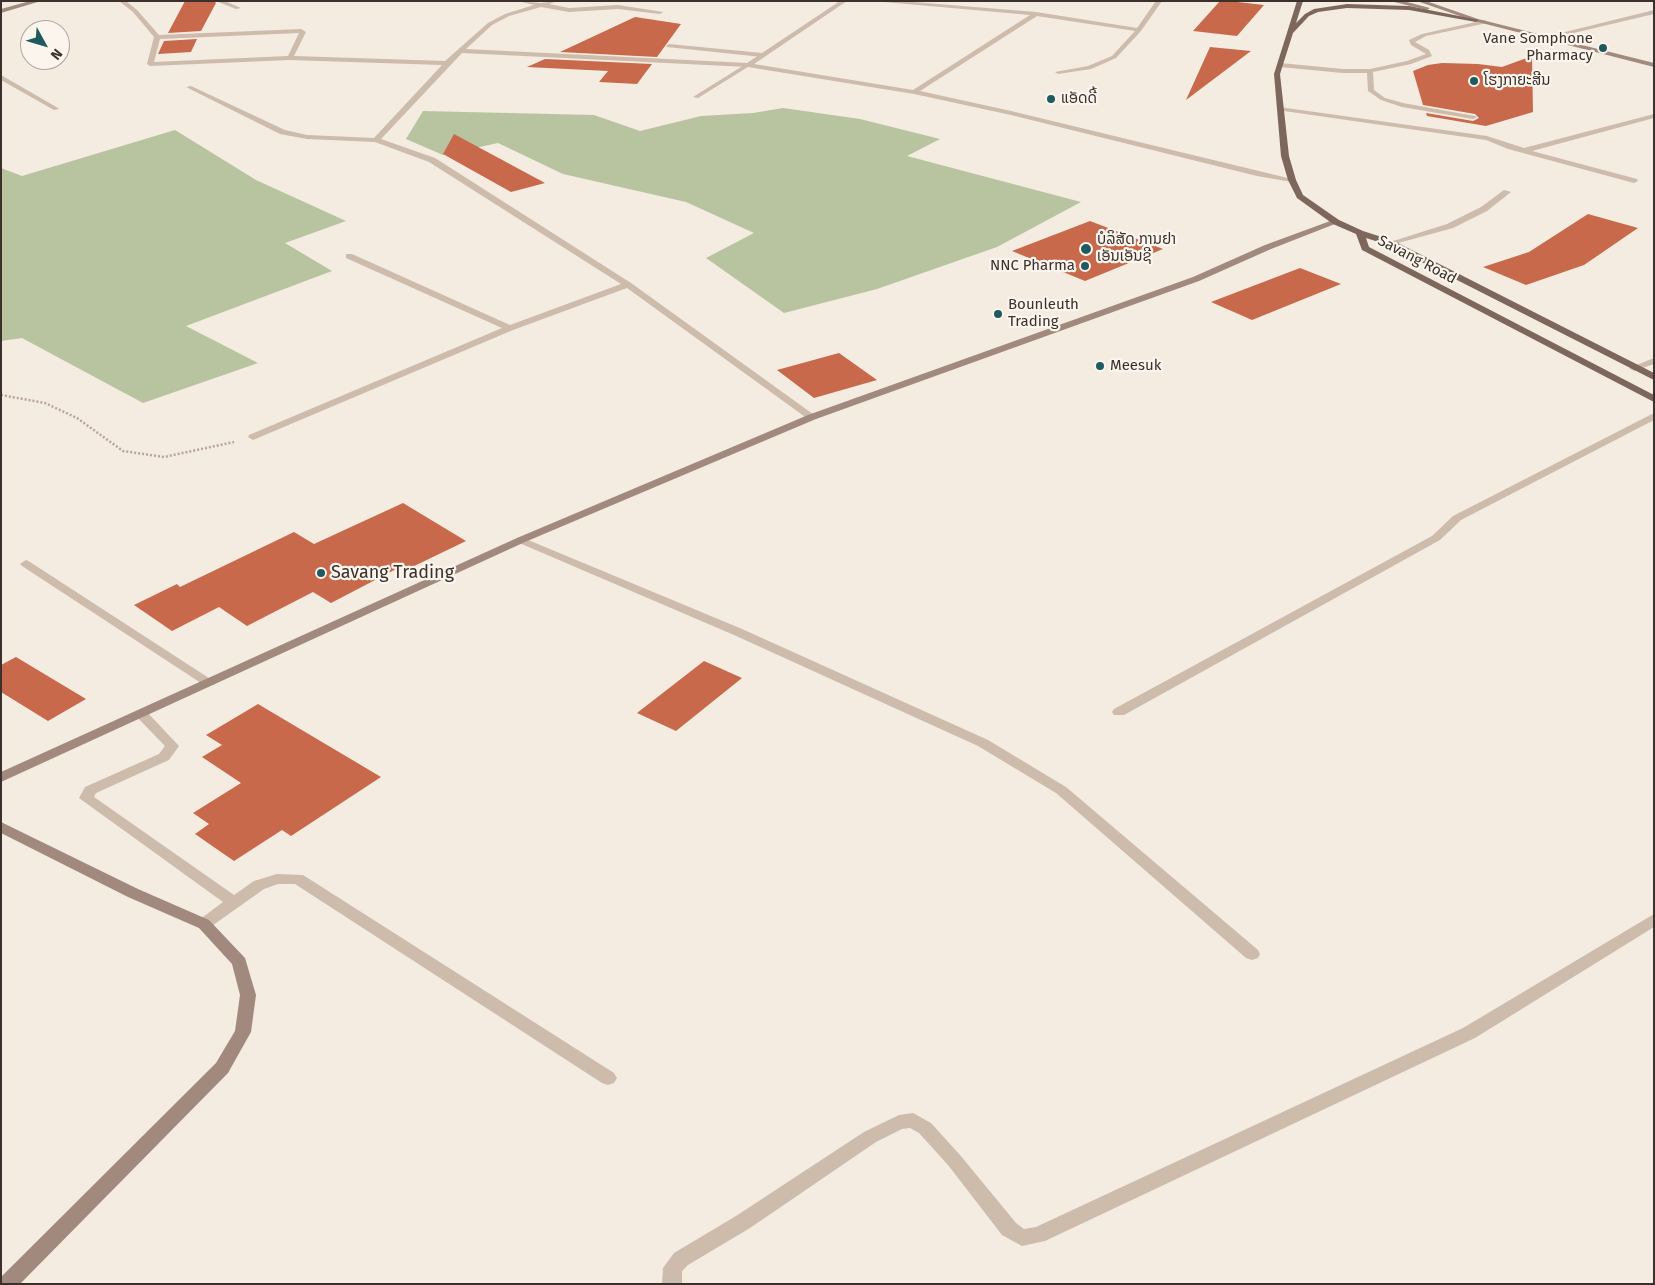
<!DOCTYPE html>
<meta charset="utf-8">
<style>
body{margin:0}
#map{position:relative;width:1655px;height:1285px;overflow:hidden;background:#f4ebe1;font-family:"Fira Sans",sans-serif}
canvas{display:block}
.frame{position:absolute;inset:0;border:2px solid #3b302b;pointer-events:none}
.north{position:absolute;left:20px;top:20px;width:50px;height:50px;box-sizing:border-box;background:#fbf5ee;border:1px solid #aea6a0;border-radius:50%;rotate:129deg;font-size:14px;font-weight:700;line-height:20px;text-align:center;color:#3b302b}
.north::after{content:'';display:block;margin:auto;width:18px;height:22px;background:#1f5a5e;clip-path:polygon(50% 0,100% 100%,50% 72%,0 100%)}
</style>
<div id="map">
<canvas width="1655" height="1285"></canvas>
<div class="frame"></div>
<div class="north">N</div>
</div>
<script>
const g = document.querySelector('canvas').getContext('2d');
g.lineJoin = 'round';
function paint(path, color) { g.fillStyle = color; g.fill(path, 'evenodd'); }
const shape = rows => new Path2D(rows.map(r => 'M' + r).join(''));
function stroke(path, color, width, dash) { g.strokeStyle = color; g.lineWidth = width; g.lineCap = dash ? 'butt' : 'round'; g.setLineDash(dash || []); g.stroke(path); }
function drawText(font, color, halo, rows, align = 'center') {
  g.font = font + ' "Fira Sans","Noto Sans Lao",sans-serif'; g.lineWidth = 4.5; g.setLineDash([]); g.textBaseline = 'middle'; g.strokeStyle = halo; g.fillStyle = color; for (const [text, x, y, turn = 0] of rows) {
    g.save(); g.translate(x, y); g.rotate((+turn || 0) * Math.PI / 180); g.textAlign = isNaN(turn) ? turn : align; if (halo) g.strokeText(text, 0, 0); g.fillText(text, 0, 0); g.restore();
  }
}
const green = shape([
 [783,108,860,119,940,139,907,156,1081,202,997,247,877,289,784,313,706,258,754,233,686,202,563,174,498,143,443,155,406,139,423,111,594,115,640,131,701,116,753,113],
 [175,130,256,180,346,221,285,243,332,271,186,326,258,363,143,403,22,338,1,341,1,168,22,176]
]);
const building = shape([
 [185,1,214,1,216,3,201,31,168,33],
 [1220,1,1229,1,1264,5,1237,36,1193,31],
 [635,17,681,24,657,57,560,52],
 [197,39,191,52,158,54,164,41],
 [1210,47,1251,51,1186,100],
 [1532,56,1533,112,1486,126,1427,116,1426,113,1473,121,1479,118,1475,114,1423,105,1413,71,1428,65,1442,63,1478,64,1502,67],
 [545,59,652,64,637,84,599,82,608,71,527,67],
 [454,134,545,183,511,192,443,154],
 [1588,214,1638,228,1584,265,1526,285,1483,267,1529,252],
 [1090,221,1163,249,1085,281,1012,251],
 [1300,268,1341,284,1252,320,1211,302],
 [839,353,877,380,814,398,777,370],
 [403,503,466,541,408,569,402,566,331,603,313,592,247,626,219,607,172,631,134,605,177,584,180,587,294,532,314,544],
 [16,657,86,699,48,721,1,692,1,665],
 [704,661,742,678,676,731,637,713],
 [258,704,381,777,291,836,282,830,234,861,195,834,209,824,193,813,241,783,202,757,222,745,206,735]
]);
const path = shape([
 [1,395,45,403,77,418,123,451,164,457,234,442]
]);
const lane = shape([
 [216,1,225,1,241,8,236,9,216,1],
 [1654,10,1654,14,1544,40,1541,38,1654,10],
 [1485,20,1487,23,1426,36,1415,42,1429,50,1432,56,1411,64,1373,72,1374,90,1385,98,1403,103,1475,116,1477,117,1473,119,1402,107,1381,100,1368,91,1367,73,1343,73,1280,67,1277,65,1280,63,1343,69,1370,69,1407,61,1426,54,1411,45,1409,40,1422,34,1485,20],
 [669,44,762,53,765,55,762,57,667,47,666,46,669,44],
 [746,64,751,65,698,98,693,97,746,64],
 [1504,190,1511,192,1487,211,1453,228,1391,245,1387,243,1447,224,1481,207,1504,190],
 [26,560,30,562,215,682,214,685,204,685,22,566,20,564,26,560],
 [141,710,146,711,179,746,169,760,96,793,94,797,234,895,254,881,277,874,303,875,614,1073,617,1078,614,1083,608,1085,602,1083,295,884,278,884,264,889,209,928,204,930,199,928,196,924,199,920,223,902,79,798,85,787,159,754,165,746,134,714,141,710]
]);
const street = shape([
 [119,1,126,1,137,10,159,35,301,29,306,32,294,56,445,61,488,23,505,14,534,5,518,1,541,3,557,1,549,4,569,8,618,5,663,12,660,14,618,9,569,12,541,7,509,16,492,25,466,49,747,63,840,1,847,1,754,64,913,90,1030,15,873,1,901,1,1036,12,1137,28,1156,1,1162,1,1141,31,1116,58,1091,69,1058,74,1055,72,1088,66,1112,56,1135,31,1037,16,920,91,1011,111,1296,180,1292,182,1257,176,1011,115,914,94,748,67,462,53,381,139,435,158,631,283,817,417,816,419,808,419,627,288,513,330,253,440,248,437,249,435,502,328,346,258,346,254,352,254,510,325,621,284,429,162,375,142,307,139,280,134,186,87,191,86,285,130,307,135,374,138,442,65,290,60,150,66,147,64,154,37,133,12,119,1],
 [299,33,288,56,154,62,160,39,299,33],
 [1,75,58,108,59,109,54,110,1,80,1,75],
 [1279,107,1487,136,1524,148,1654,114,1654,118,1532,151,1637,179,1638,181,1634,183,1508,149,1486,140,1277,110,1277,108,1279,107],
 [1654,358,1654,364,1634,371,1629,368,1654,358],
 [1654,413,1654,420,1461,520,1440,540,1124,715,1114,715,1112,712,1114,709,1432,536,1453,516,1654,413],
 [521,537,742,629,988,740,1066,787,1258,950,1260,954,1258,958,1252,960,1246,958,1056,793,978,746,734,635,517,542,515,540,517,538,521,537],
 [1654,914,1654,927,1475,1038,1045,1241,1022,1246,1002,1235,948,1165,919,1133,910,1128,902,1129,876,1142,750,1228,688,1265,682,1271,682,1284,662,1284,663,1268,674,1253,736,1216,864,1132,899,1115,913,1113,931,1123,960,1155,1016,1223,1024,1229,1036,1227,1463,1028,1654,914]
]);
const secondary = shape([
 [30,1,41,1,1,13,1,9,30,1],
 [1390,1,1403,1,1430,8,1427,10,1390,1],
 [1417,1,1426,1,1478,19,1654,63,1654,67,1474,21,1417,1],
 [1333,220,1340,222,1271,249,1199,281,816,419,525,542,1,782,1,772,517,538,808,415,1193,277,1265,245,1333,220],
 [1,822,138,889,209,920,245,958,256,995,251,1032,228,1073,20,1284,1,1284,1,1277,216,1063,235,1031,240,995,232,964,199,928,128,897,1,833,1,822]
]);
const primary = shape([
 [1297,1,1303,1,1296,23,1305,14,1314,9,1347,4,1409,6,1479,20,1476,22,1409,10,1347,8,1318,12,1309,16,1293,33,1280,74,1289,156,1296,180,1303,195,1339,220,1363,231,1394,241,1654,373,1654,380,1388,245,1366,238,1369,247,1654,395,1654,402,1362,250,1356,234,1333,224,1297,198,1288,180,1281,156,1274,74,1297,1]
]);
const markers = [
 [1603,48,5,"#1f5a5e"],
 [1474,81,5,"#1f5a5e"],
 [1051,99,5,"#1f5a5e"],
 [1086,249,6,"#1f5a5e"],
 [1085,266,5,"#1f5a5e"],
 [998,314,5,"#1f5a5e"],
 [1100,366,5,"#1f5a5e"],
 [321,573,5,"#1f5a5e"]
];
const farPoinames = [
 ["Vane Somphone",1593,39,"right"],
 ["Pharmacy",1593,56,"right"],
 ["ໂຮງກາຍະສີນ",1484,81],
 ["ແອັດດີ້",1061,99],
 ["ບໍລິສັດ ການຢາ",1097,240],
 ["ເອັນເອັນຊີ",1097,257],
 ["NNC Pharma",1075,266,"right"],
 ["Bounleuth",1008,305],
 ["Trading",1008,322],
 ["Meesuk",1110,366]
];
const farStreetnames = [
 ["Savang Road",1417,260,28]
];
const poiNames = [
 ["Savang Trading",331,573]
];
paint(green, '#b8c4a0');
paint(building, '#c8694b');
stroke(path, '#b9a596', 2.5, [2, 2]);
paint(lane, '#cdbbac');
paint(street, '#cdbbac');
paint(secondary, '#a18a7d');
paint(primary, '#7d675c');
for (const [x, y, r, color] of markers) { const dot = new Path2D(); dot.arc(x, y, r, 0, 2 * Math.PI); g.fillStyle = color; g.fill(dot); stroke(dot, '#fbf5ee', 2); }
drawText('15px', '#3b302b', '#fbf5ee', farPoinames, 'left');
drawText('15px', '#3b302b', '#fbf5ee', farStreetnames);
drawText('18px', '#3b302b', '#fbf5ee', poiNames, 'left');
</script>
